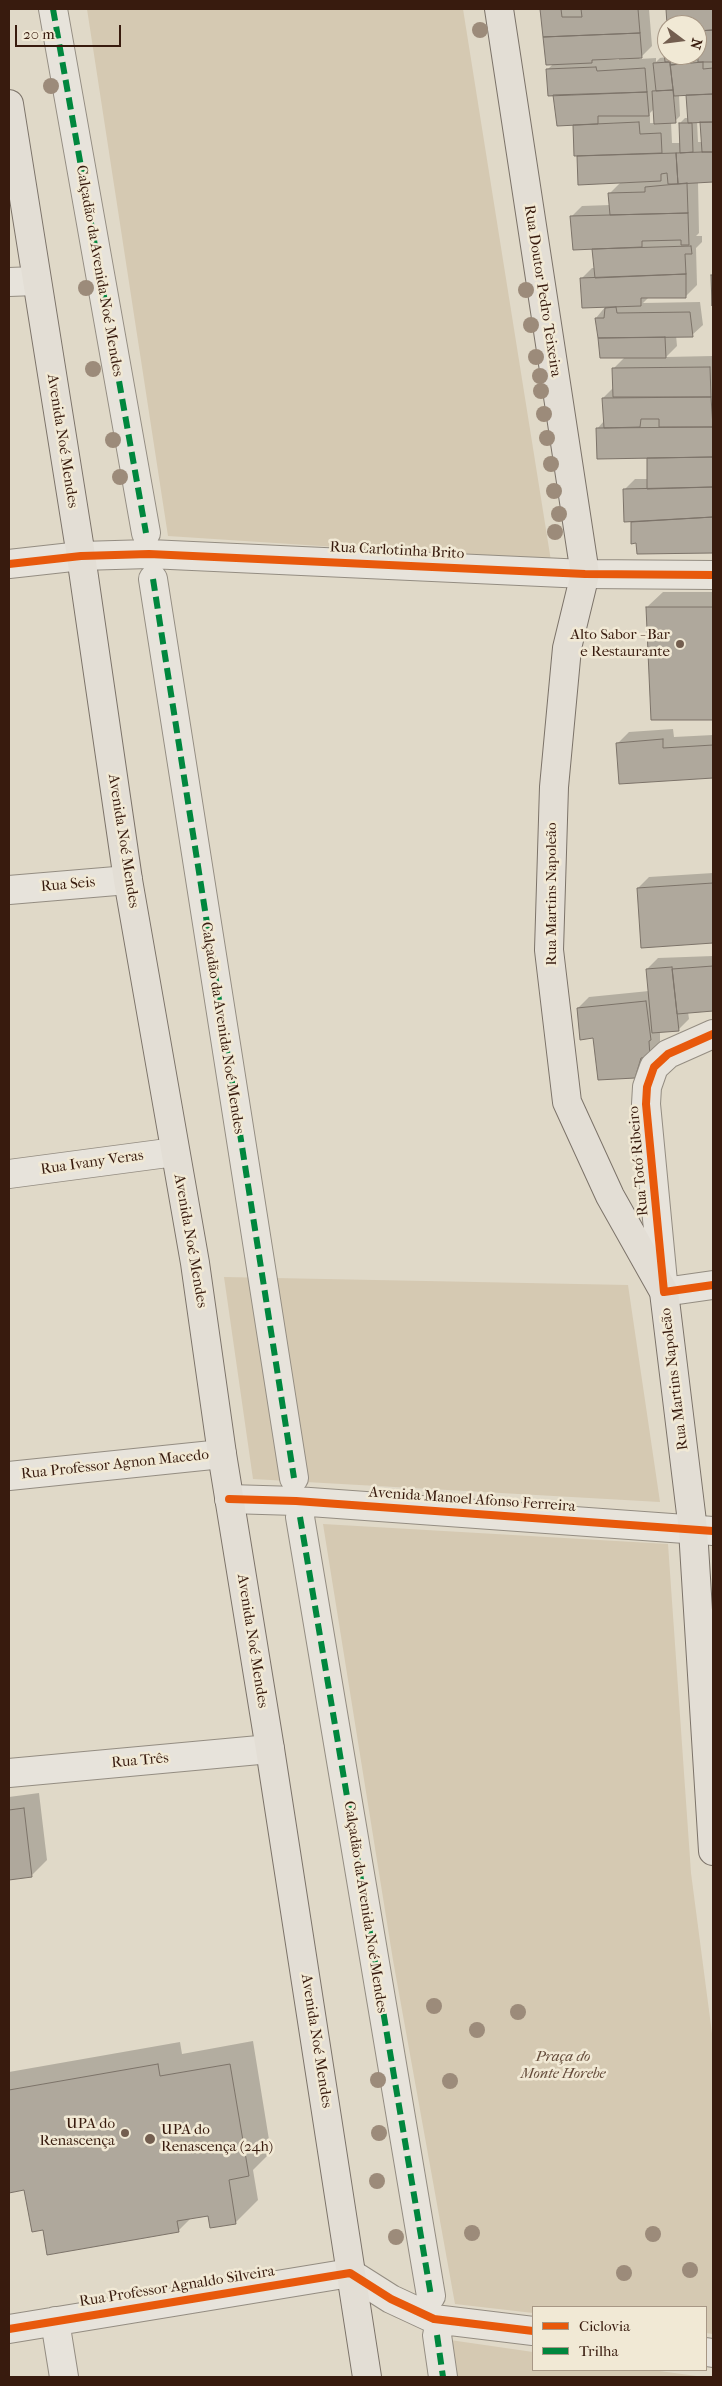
<!DOCTYPE html>
<meta charset="utf-8">
<style>
body{margin:0}
#map{position:relative;width:722px;height:2386px;overflow:hidden;background:#e0d9c8;font-family:"IM FELL French Canon",serif}
canvas{display:block}
.frame{position:absolute;inset:0;border:10px solid #381b0e;pointer-events:none}
.legend{position:absolute;left:532px;top:2306px;width:175px;height:65px;box-sizing:border-box;background:#f1e9d5;border:1px solid #a79785;margin:0;padding:6px 9px;list-style:none;font-size:15px;color:#381b0e}
.legend li{display:flex;align-items:center;gap:10px;height:25px}
.legend b{width:25px;border:1px solid #a79785}
.north{position:absolute;left:657px;top:15px;width:50px;height:50px;box-sizing:border-box;background:#f1e9d5;border:1px solid #a79785;border-radius:50%;rotate:105deg;font-size:14px;font-weight:700;line-height:20px;text-align:center;color:#381b0e}
.north::after{content:'';display:block;margin:auto;width:18px;height:22px;background:#735e4f;clip-path:polygon(50% 0,100% 100%,50% 72%,0 100%)}
.scale{position:absolute;left:15px;top:25px;width:106px;height:22px;box-sizing:border-box;border:2px solid #381b0e;border-top:0;padding-left:6px;font-size:15px;line-height:18px;white-space:nowrap;color:#381b0e;-webkit-text-stroke:4px #f1e9d5;paint-order:stroke}
</style>
<div id="map">
<canvas width="722" height="2386"></canvas>
<div class="frame"></div>
<ul class="legend">
<li><b style="height:6px;background:#e8590c"></b>Ciclovia</li>
<li><b style="height:6px;background:#00873e"></b>Trilha</li>
</ul>
<div class="north">N</div>
<div class="scale">20 m</div>
</div>
<script>
const g = document.querySelector('canvas').getContext('2d');
g.lineJoin = 'round';
function paint(path, color) { g.fillStyle = color; g.fill(path, 'evenodd'); }
const shape = rows => new Path2D(rows.map(r => 'M' + r).join(''));
function stroke(path, color, width, dash) { g.strokeStyle = color; g.lineWidth = width; g.lineCap = dash ? 'butt' : 'round'; g.setLineDash(dash || []); g.stroke(path); }
function drawText(font, color, halo, rows, align = 'center') {
  g.font = font + ' "IM FELL French Canon",serif'; g.lineWidth = 5; g.setLineDash([]); g.textBaseline = 'middle'; g.strokeStyle = halo; g.fillStyle = color; for (const [text, x, y, turn = 0] of rows) {
    g.save(); g.translate(x, y); g.rotate((+turn || 0) * Math.PI / 180); g.textAlign = isNaN(turn) ? turn : align; if (halo) g.strokeText(text, 0, 0); g.fillText(text, 0, 0); g.restore();
  }
}
const green = shape([
 [87,9,463,9,551,561,168,536],
 [224,1277,628,1285,660,1502,253,1479],
 [323,1524,668,1544,691,1873,713,2041,713,2334,706,2333,706,2307,533,2307,533,2313,455,2304,393,1960],
 [450,2340,533,2352,533,2370,652,2370,704,2377,456,2377]
]);
const shadow = shape([
 [541,9,649,9,652,46,639,59,656,58,656,62,660,58,666,57,663,33,667,29,667,55,697,55,699,53,697,25,669,25,667,9,713,9,713,181,698,182,699,233,696,236,702,236,702,242,696,248,697,285,686,296,649,297,643,303,700,302,703,325,692,335,676,335,677,346,666,357,713,356,713,552,638,553,637,542,632,542,632,521,624,490,635,479,648,479,648,457,597,429,604,421,603,398,614,387,613,369,625,357,596,318,606,306,581,279,592,268,595,268,594,247,571,217,582,206,610,205,609,194,621,182,579,184,575,124,555,94,547,70,553,64,547,64],
 [619,57,619,60,607,60,607,58],
 [687,94,689,118,685,118,680,123,681,143,672,143,671,122,675,121,680,116,679,95],
 [654,109,655,123,650,123,650,113],
 [697,121,701,121,703,142,698,142],
 [663,592,713,592,713,719,652,719,647,607],
 [673,729,674,737,713,735,713,777,620,783,618,743,629,732],
 [713,873,713,941,642,946,638,888,649,877],
 [713,956,713,1010,688,1012,689,1019,678,1030,660,1031,660,1045,635,1077,594,1037,578,1008,589,997,649,991,647,969,658,958],
 [39,1793,47,1860,31,1876,9,1878,9,1797],
 [253,2041,271,2152,253,2170,258,2200,235,2223,209,2214,192,2217,178,2231,44,2229,25,2189,9,2192,9,2072,180,2042,182,2054]
]);
const building = shape([
 [540,9,561,9,562,17,582,17,581,9,638,9,640,33,543,37,540,9],
 [666,9,713,9,713,30,697,31,697,25,667,25,666,9],
 [713,30,713,62,698,62,697,31,713,30],
 [667,32,667,55,681,55,682,64,670,65,670,62,665,62,662,33,667,32],
 [640,33,642,58,592,60,592,63,546,65,543,37,640,33],
 [670,62,673,90,656,91,653,63,670,62],
 [703,62,703,69,713,68,713,94,674,96,670,65,703,62],
 [596,67,597,71,645,68,647,92,548,96,546,69,596,67],
 [673,90,676,123,654,124,652,91,673,90],
 [647,92,649,116,598,116,598,124,557,126,553,95,647,92],
 [713,94,713,122,688,123,686,95,713,94],
 [639,122,640,134,661,133,662,153,574,156,573,125,639,122],
 [700,122,713,122,713,152,702,152,700,122],
 [679,123,692,123,693,152,680,153,679,123],
 [702,152,713,152,713,182,678,184,676,153,702,152],
 [676,153,678,184,668,184,667,173,661,174,661,181,578,185,577,156,676,153],
 [687,183,688,213,610,215,608,193,645,192,645,187,687,183],
 [688,213,689,245,681,245,681,240,642,241,642,247,573,250,570,216,688,213],
 [691,246,692,254,685,254,686,274,595,278,592,249,691,246],
 [686,274,686,298,641,298,641,306,582,308,580,278,686,274],
 [711,275,713,275,712,306,711,275],
 [616,307,617,313,690,312,693,337,598,338,595,318,604,318,605,308,616,307],
 [665,337,666,358,600,358,598,338,665,337],
 [710,367,711,397,613,397,612,368,710,367],
 [711,397,713,427,659,427,659,419,641,419,640,427,604,428,602,398,711,397],
 [713,427,713,457,597,459,596,428,713,427],
 [713,457,713,487,647,489,647,458,713,457],
 [713,487,713,517,624,522,623,489,713,487],
 [713,517,713,553,637,554,636,543,631,544,631,522,713,517],
 [646,607,713,607,713,720,651,720,646,607],
 [663,739,663,748,713,745,713,778,619,784,616,743,663,739],
 [713,883,713,943,641,948,637,888,713,883],
 [713,966,713,1011,677,1014,672,969,713,966],
 [672,967,679,1031,652,1033,646,969,672,967],
 [646,1001,651,1040,649,1041,650,1057,641,1058,635,1078,598,1080,593,1038,580,1040,577,1008,646,1001],
 [24,1808,32,1877,9,1880,9,1810,24,1808],
 [158,2064,160,2076,230,2064,249,2176,229,2180,236,2224,210,2228,208,2216,177,2221,179,2232,47,2255,43,2230,32,2232,24,2190,9,2193,9,2090,158,2064]
]);
const minor = shape([
 [53,9,146,533],
 [9,282,36,281],
 [9,564,81,556,149,554,585,574,713,575],
 [153,579,294,1478],
 [9,890,128,880],
 [713,1034,668,1054,654,1067,647,1087,646,1104,664,1292,713,1285],
 [9,1174,175,1152],
 [9,1476,222,1454],
 [229,1499,296,1501,713,1531],
 [300,1517,431,2296],
 [9,1773,270,1749],
 [55,2321,64,2377],
 [9,2329,350,2273,391,2299,434,2319,533,2331],
 [437,2335,443,2377],
 [706,2352,713,2353]
]);
const major = shape([
 [499,9,585,574,567,648,554,787,549,950,567,1102,610,1196,664,1292,693,1530,713,1851],
 [9,104,81,556,128,880,195,1263,222,1454,270,1749,367,2377]
]);
const quiet = shape([
 [53,9,146,533],
 [153,579,294,1478],
 [300,1517,431,2296],
 [437,2335,443,2377]
]);
const cycleway = shape([
 [9,564,81,556,149,554,585,574,713,575],
 [713,1034,668,1054,654,1067,647,1087,646,1104,664,1292,713,1285],
 [229,1499,296,1501,713,1531],
 [9,2329,350,2273,391,2299,434,2319,533,2331]
]);
const trees = [
 [480,30],
 [51,86],
 [86,288],
 [526,290],
 [531,325],
 [536,357],
 [93,369],
 [540,376],
 [541,391],
 [544,414],
 [547,438],
 [113,440],
 [551,464],
 [120,477],
 [554,491],
 [559,514],
 [555,532],
 [434,2006],
 [518,2012],
 [477,2030],
 [378,2080],
 [450,2081],
 [379,2133],
 [377,2181],
 [472,2233],
 [653,2234],
 [396,2237],
 [690,2270],
 [624,2273]
];
const markers = [
 [680,644,5,"#735e4f"],
 [125,2133,5,"#735e4f"],
 [150,2139,6,"#735e4f"]
];
const streetNames = [
 ["Calçadão da Avenida Noé Mendes",99,271,80],
 ["Rua Doutor Pedro Teixeira",542,291,81],
 ["Avenida Noé Mendes",62,441,81],
 ["Rua Carlotinha Brito",397,551,3],
 ["Avenida Noé Mendes",123,841,81],
 ["Rua Seis",68,885,-5],
 ["Rua Martins Napoleão",552,894,-90],
 ["Calçadão da Avenida Noé Mendes",222,1028,81],
 ["Rua Totó Ribeiro",639,1161,-95],
 ["Rua Ivany Veras",92,1163,-8],
 ["Avenida Noé Mendes",190,1241,80],
 ["Rua Martins Napoleão",675,1379,-97],
 ["Rua Professor Agnon Macedo",115,1465,-6],
 ["Avenida Manoel Afonso Ferreira",472,1500,4],
 ["Avenida Noé Mendes",252,1641,81],
 ["Rua Três",140,1761,-5],
 ["Calçadão da Avenida Noé Mendes",365,1907,81],
 ["Avenida Noé Mendes",316,2041,81],
 ["Rua Professor Agnaldo Silveira",177,2287,-9]
];
const poiNames = [
 ["Alto Sabor - Bar",670,635],
 ["e Restaurante",670,652],
 ["UPA do",115,2124],
 ["Renascença",115,2141],
 ["UPA do",161,2130,"left"],
 ["Renascença (24h)",161,2147,"left"]
];
const parkNames = [
 ["Praça do",563,2057],
 ["Monte Horebe",563,2074]
];
paint(green, '#d5c9b2');
paint(shadow, '#0003');
paint(building, '#afa89c');
stroke(building, '#7c7369', 1);
stroke(minor, '#948d82', 30);
stroke(major, '#7c7369', 30);
stroke(minor, '#e7e3db', 28);
stroke(major, '#e3ded5', 28);
stroke(quiet, '#00873e', 6, [12, 6]);
stroke(cycleway, '#e8590c', 8);
g.fillStyle = '#9c8b7a';
for (const [x, y] of trees) { g.beginPath(); g.arc(x, y, 8, 0, 2 * Math.PI); g.fill(); }
for (const [x, y, r, color] of markers) { const dot = new Path2D(); dot.arc(x, y, r, 0, 2 * Math.PI); g.fillStyle = color; g.fill(dot); stroke(dot, '#f1e9d5', 2); }
drawText('15px', '#381b0e', '#f1e9d5', streetNames);
drawText('15px', '#381b0e', '#f1e9d5', poiNames, 'right');
drawText('italic 15px', '#644b3a', '#f1e9d5', parkNames);
</script>
